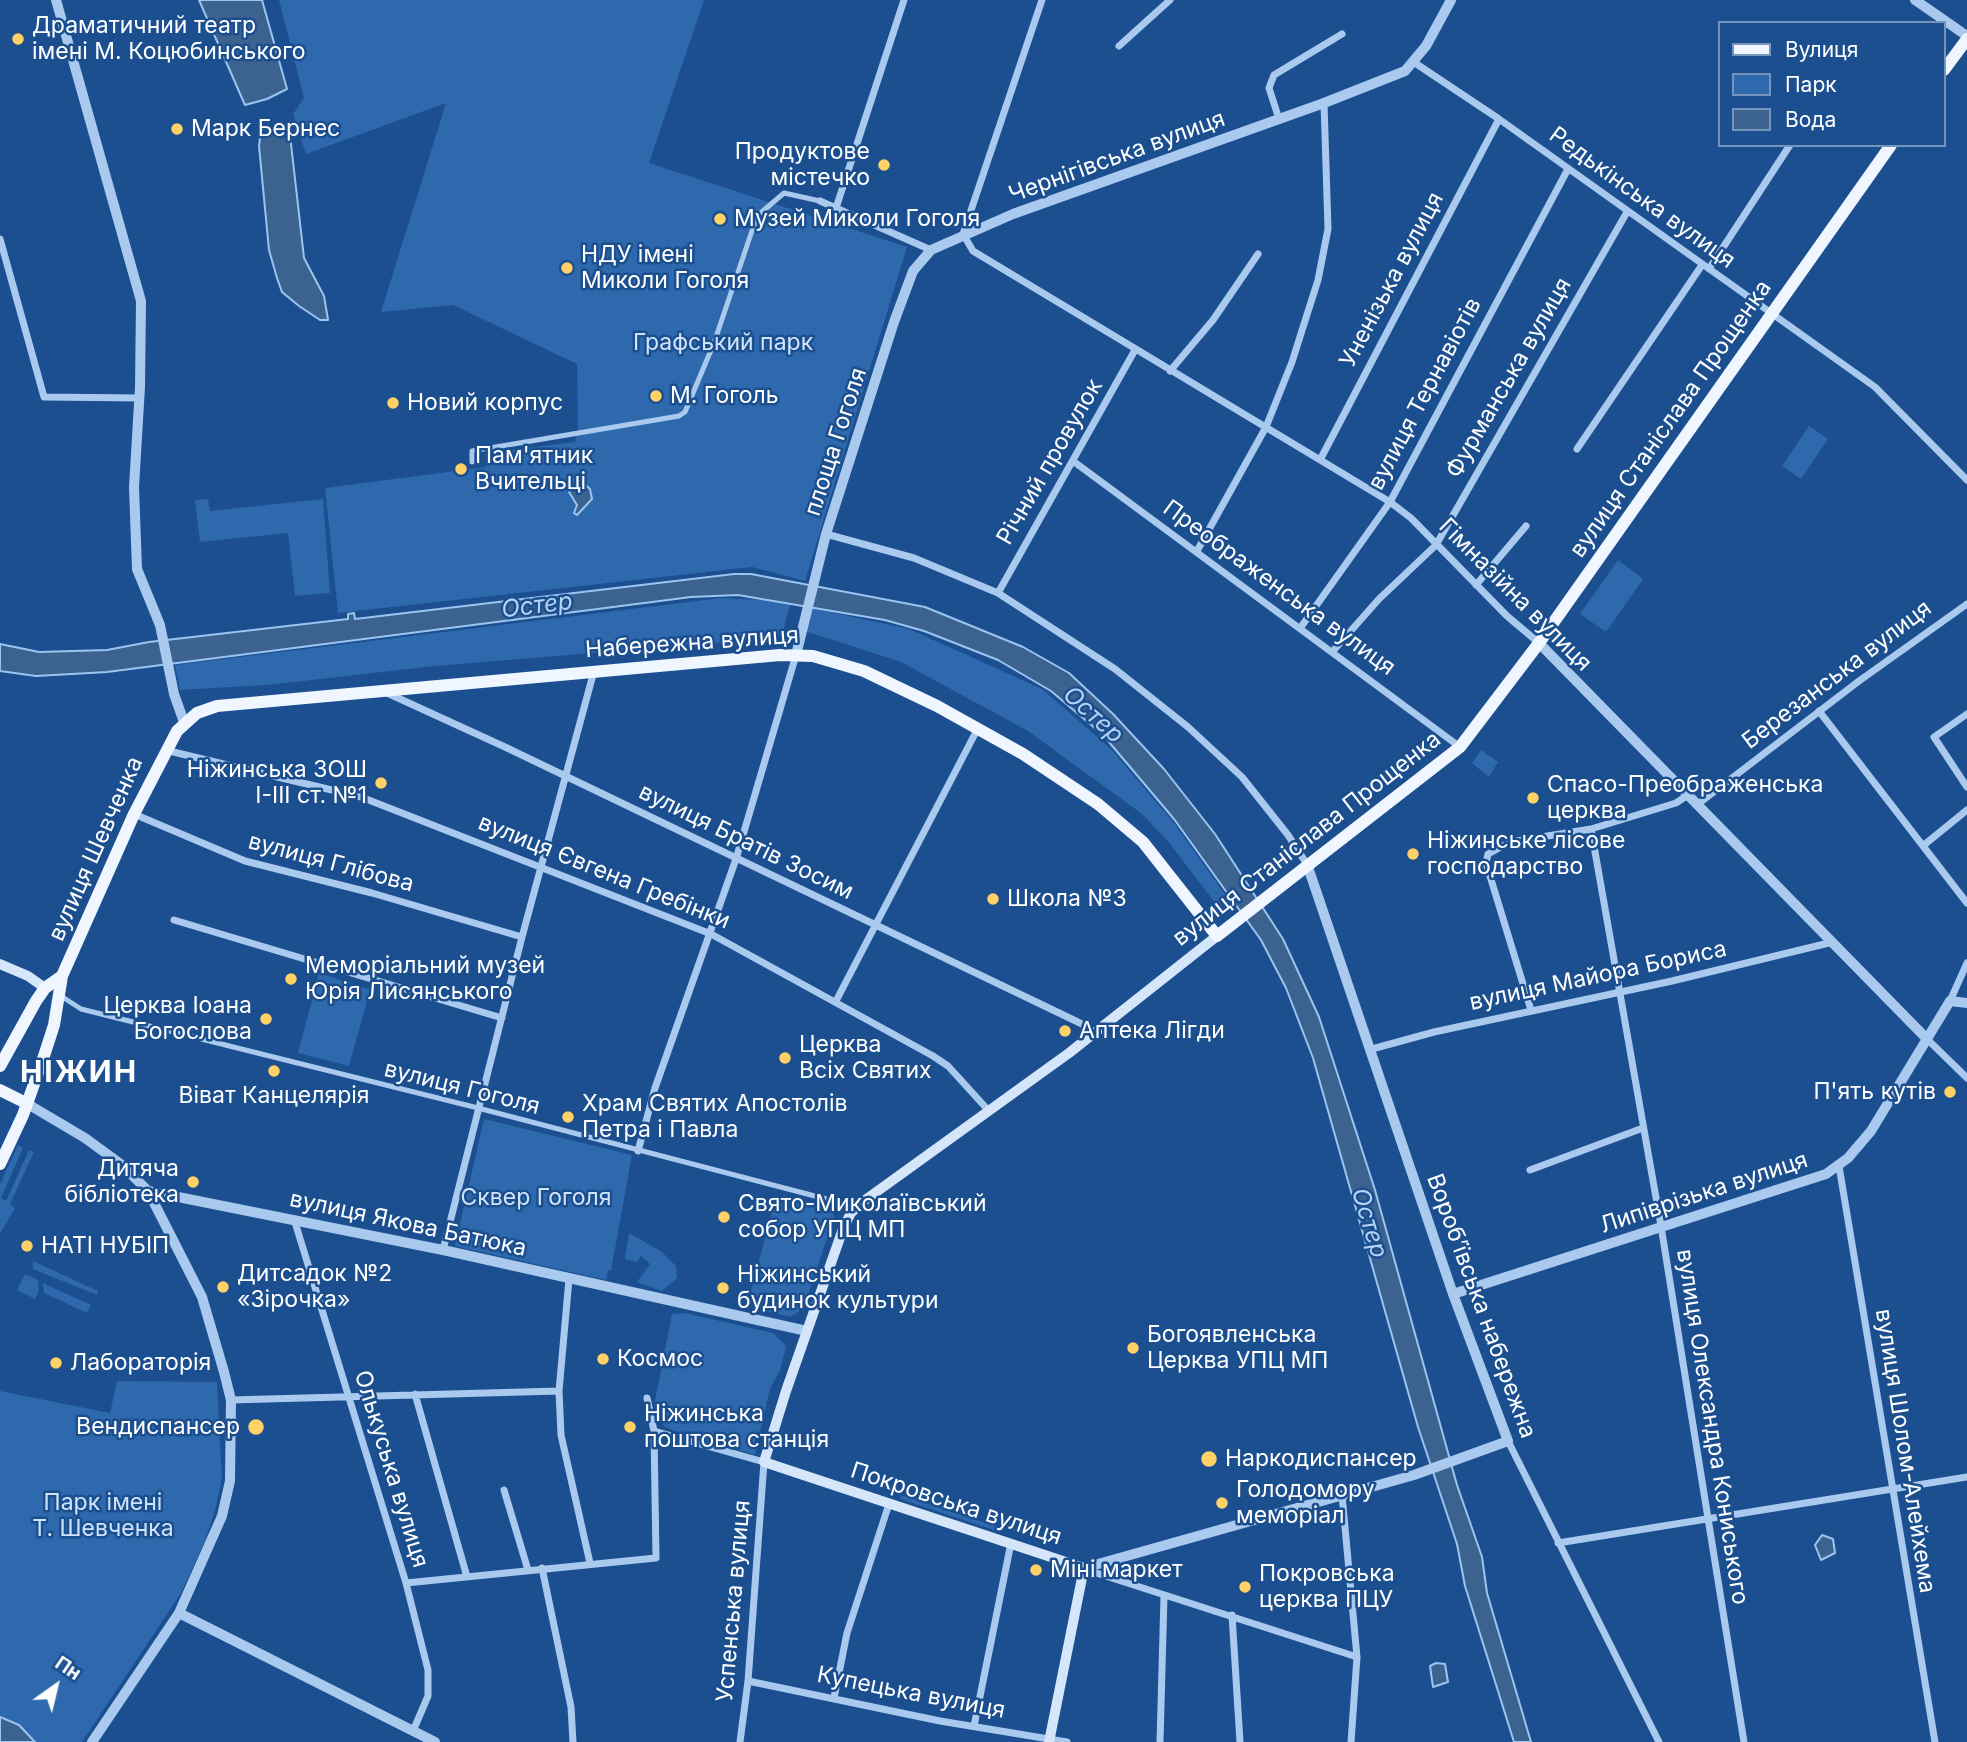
<!DOCTYPE html>
<meta charset="utf-8">
<style>
body{margin:0}
#map{position:relative;width:1967px;height:1742px;overflow:hidden;background:#1b4f8f;font-family:Inter,sans-serif}
canvas{display:block}
.legend{position:absolute;left:1718px;top:21px;width:228px;height:126px;box-sizing:border-box;background:#1b4f8f;border:2px solid #7695bc;margin:0;padding:9px 12px;list-style:none;font-size:21px;color:#fff}
.legend li{display:flex;align-items:center;gap:14px;height:35px}
.legend b{width:35px;border:2px solid #7695bc}
.north{position:absolute;left:21px;top:1651px;width:70px;height:70px;-webkit-text-stroke:5px #1b4f8f;paint-order:stroke;rotate:34deg;font-size:19px;font-weight:700;line-height:28px;text-align:center;color:#fff}
.north::after{content:'';display:block;margin:auto;width:24px;height:32px;background:#fff;clip-path:polygon(50% 0,100% 100%,50% 72%,0 100%)}
</style>
<div id="map">
<canvas width="1967" height="1742"></canvas>
<ul class="legend">
<li><b style="height:9px;background:#f0f6ff"></b>Вулиця</li>
<li><b style="height:19px;background:#2e69ad"></b>Парк</li>
<li><b style="height:19px;background:#3c6290"></b>Вода</li>
</ul>
<div class="north">Пн</div>
</div>
<script>
const g = document.querySelector('canvas').getContext('2d');
g.lineJoin = 'round';
function paint(path, color) { g.fillStyle = color; g.fill(path, 'evenodd'); }
const shape = rows => new Path2D(rows.map(r => 'M' + r).join(''));
function stroke(path, color, width, dash) { g.strokeStyle = color; g.lineWidth = width; g.lineCap = dash ? 'butt' : 'round'; g.setLineDash(dash || []); g.stroke(path); }
function drawText(font, color, halo, rows, align = 'center') {
  g.font = font + ' Inter,sans-serif'; g.lineWidth = 5; g.setLineDash([]); g.textBaseline = 'middle'; g.strokeStyle = halo; g.fillStyle = color; for (const [text, x, y, turn = 0] of rows) {
    g.save(); g.translate(x, y); g.rotate((+turn || 0) * Math.PI / 180); g.textAlign = isNaN(turn) ? turn : align; if (halo) g.strokeText(text, 0, 0); g.fillText(text, 0, 0); g.restore();
  }
}
const green = shape([
 [279,0,704,0,649,163,907,247,805,581,752,567,338,613,325,488,486,467,485,453,575,442,578,428,577,364,453,305,381,312,446,103,306,154,293,114,304,98],
 [1809,426,1828,439,1801,479,1782,466],
 [208,499,210,511,323,499,330,593,295,596,288,533,200,542,195,500],
 [1618,560,1643,579,1606,632,1580,614],
 [721,598,764,600,790,605,783,631,778,635,733,642,729,639,726,642,435,666,267,685,180,690,175,665],
 [812,608,909,629,1042,689,1111,749,1174,823,1229,900,1219,908,1167,840,1142,814,1028,731,901,662,805,631],
 [1481,750,1498,762,1489,777,1472,763],
 [319,973,370,990,349,1066,298,1053],
 [484,1119,632,1155,611,1271,608,1270,606,1280,455,1246],
 [18,1145,23,1148,1,1198,6,1201,29,1150,34,1152,10,1204,15,1208,0,1234,0,1184],
 [784,1195,833,1210,834,1218,803,1309,790,1317,754,1308,749,1298,775,1201],
 [629,1233,662,1252,676,1266,677,1278,662,1291,637,1282,650,1264,641,1256,637,1262,625,1259],
 [33,1261,98,1291,97,1295,33,1269],
 [25,1274,38,1280,39,1290,35,1299,17,1290],
 [43,1283,91,1305,87,1313,44,1293],
 [685,1313,773,1333,786,1346,780,1371,770,1388,755,1455,674,1431,664,1426,657,1417,654,1406,672,1314],
 [117,1381,217,1382,222,1478,215,1511,205,1541,181,1593,82,1742,35,1742,19,1725,0,1717,0,1391,110,1413],
 [901,1495,995,1526,994,1530,900,1499]
]);
const water = shape([
 [199,0,262,0,287,89,267,99,245,105,199,0],
 [273,133,290,135,304,258,324,296,328,320,320,320,299,306,282,292,277,278,269,250,259,146,260,138,273,133],
 [580,480,590,489,592,499,577,515,574,513,577,505,569,492,580,480],
 [734,574,751,574,925,607,1023,647,1069,673,1113,714,1164,769,1215,834,1283,939,1319,1017,1375,1190,1457,1485,1482,1557,1487,1593,1531,1742,1514,1742,1465,1586,1457,1544,1418,1427,1313,1058,1286,988,1261,940,1174,819,1103,735,1051,691,998,660,924,631,885,620,738,595,691,597,107,672,36,676,0,671,0,644,39,652,107,650,149,642,348,619,348,614,354,613,355,619,734,574],
 [1822,1535,1833,1539,1835,1553,1821,1560,1815,1545,1822,1535],
 [1436,1663,1445,1664,1448,1682,1433,1687,1430,1666,1436,1663],
 [0,1717,19,1725,35,1742,0,1742,0,1717]
]);
const pedestrian = shape([
 [472,462,472,451,679,416,685,412,714,343,757,216,784,193,820,201],
 [61,996,81,1009,478,1108,857,1207]
]);
const minor = shape([
 [1042,0,963,234,973,251,1390,502,1411,518,1507,616,1539,643],
 [1119,46,1170,0],
 [1415,63,1499,119,1875,387,1967,480],
 [1279,119,1269,88,1274,75,1342,34],
 [820,201,931,250],
 [836,208,904,0],
 [0,239,44,397,140,398],
 [1709,269,1790,145],
 [1170,371,1213,320,1258,254],
 [1577,449,1702,265],
 [1320,460,1499,119],
 [1073,461,1460,747],
 [826,534,914,558,998,593,1115,669,1188,727,1242,777,1288,835,1308,866],
 [1197,551,1266,427,1292,362,1318,280,1328,229,1324,103],
 [1476,585,1526,526],
 [998,593,1135,350],
 [1301,627,1390,502,1568,169],
 [1333,651,1379,599,1436,545,1627,212],
 [387,693,505,747,1080,1023,1094,1033],
 [1819,711,1967,903],
 [1967,714,1934,737,1967,787],
 [165,750,361,797,711,934,933,1056,948,1066,989,1111],
 [1698,804,1859,681,1967,604],
 [134,814,245,861,372,893,522,937],
 [1591,829,1661,1226,1744,1742],
 [1924,845,1967,810],
 [174,920,502,1018],
 [836,1001,978,728],
 [1950,1001,1967,963],
 [1531,1010,1486,863,1488,854,1510,842,1591,829,1676,803,1688,795],
 [1927,1039,1967,1078],
 [1372,1049,1434,1032,1672,981,1833,942],
 [638,1151,655,1088,736,859,796,655],
 [1839,1166,1935,1742],
 [1530,1170,1643,1128],
 [294,1219,406,1583,428,1670,428,1696,413,1731],
 [443,1250,522,937,594,671],
 [569,1279,559,1391,561,1435,590,1563],
 [415,1394,467,1577],
 [231,1400,559,1391],
 [654,1431,764,1462,748,1681,740,1742],
 [1508,1441,1659,1742],
 [504,1490,528,1570],
 [1342,1495,1357,1657,1351,1742],
 [1558,1543,1967,1477],
 [542,1568,571,1707,573,1742],
 [1084,1569,1357,1657],
 [406,1583,656,1558,654,1431,647,1398],
 [1232,1615,1240,1742],
 [748,1681,940,1721,1067,1742],
 [834,1698,847,1633,889,1504],
 [974,1726,1011,1543],
 [1160,1742,1164,1596]
]);
const tertiary = shape([
 [56,0,141,301,140,387,134,487,137,569,160,625,174,694,184,722],
 [1915,0,1967,36],
 [1539,643,1927,1039],
 [796,655,826,534,894,322,913,271,931,250,1013,214,1324,103,1405,71,1426,46,1451,0],
 [26,1103,85,1138,122,1165,148,1191,443,1250,807,1331],
 [1453,1294,1826,1174,1848,1158,1871,1131,1950,1001,1967,1003],
 [1084,1568,1414,1475,1508,1441,1453,1294,1308,867],
 [179,1613,435,1742],
 [92,1742,179,1613,222,1516,230,1481,231,1400,224,1372,202,1297,148,1191]
]);
const secondary = shape([
 [0,964,28,976,45,988],
 [1049,1742,1084,1568,764,1462,786,1391,844,1226,851,1213,861,1203,1069,1053,1217,936]
]);
const primary = shape([
 [1944,70,1967,39],
 [0,1066,36,1001,45,988,62,976],
 [0,1090,26,1103],
 [0,1164,23,1115,44,1056,54,1025,62,976,134,814,177,731,197,713,217,706,780,655,813,656,864,671,937,706,1023,754,1098,804,1143,842,1217,936,1460,747,1539,643,1891,145]
]);
const markers = [
 [18,39,7,"#ffd166"],
 [177,129,7,"#ffd166"],
 [884,165,7,"#ffd166"],
 [720,219,7,"#ffd166"],
 [567,268,7,"#ffd166"],
 [656,396,7,"#ffd166"],
 [393,403,7,"#ffd166"],
 [461,469,7,"#ffd166"],
 [381,783,7,"#ffd166"],
 [1533,798,7,"#ffd166"],
 [1413,854,7,"#ffd166"],
 [993,899,7,"#ffd166"],
 [291,979,7,"#ffd166"],
 [266,1019,7,"#ffd166"],
 [1065,1031,7,"#ffd166"],
 [785,1058,7,"#ffd166"],
 [274,1071,7,"#ffd166"],
 [1950,1092,7,"#ffd166"],
 [568,1117,7,"#ffd166"],
 [193,1182,7,"#ffd166"],
 [724,1217,7,"#ffd166"],
 [27,1246,7,"#ffd166"],
 [223,1287,7,"#ffd166"],
 [723,1288,7,"#ffd166"],
 [1133,1348,7,"#ffd166"],
 [603,1359,7,"#ffd166"],
 [56,1363,7,"#ffd166"],
 [256,1427,9,"#ffd166"],
 [630,1427,7,"#ffd166"],
 [1209,1459,9,"#ffd166"],
 [1222,1503,7,"#ffd166"],
 [1036,1570,7,"#ffd166"],
 [1245,1587,7,"#ffd166"]
];
const poiNames = [
 ["Драматичний театр",32,26],
 ["імені М. Коцюбинського",32,52],
 ["Марк Бернес",191,129],
 ["Продуктове",870,152,"right"],
 ["містечко",870,178,"right"],
 ["Музей Миколи Гоголя",734,219],
 ["НДУ імені",581,255],
 ["Миколи Гоголя",581,281],
 ["М. Гоголь",670,396],
 ["Новий корпус",407,403],
 ["Пам'ятник",475,456],
 ["Вчительці",475,482],
 ["Ніжинська ЗОШ",367,770,"right"],
 ["І-ІІІ ст. №1",367,796,"right"],
 ["Спасо-Преображенська",1547,785],
 ["церква",1547,811],
 ["Ніжинське лісове",1427,841],
 ["господарство",1427,867],
 ["Школа №3",1007,899],
 ["Меморіальний музей",305,966],
 ["Юрія Лисянського",305,992],
 ["Церква Іоана",252,1006,"right"],
 ["Богослова",252,1032,"right"],
 ["Аптека Лігди",1079,1031],
 ["Церква",799,1045],
 ["Всіх Святих",799,1071],
 ["П'ять кутів",1936,1092,"right"],
 ["Віват Канцелярія",274,1096,"center"],
 ["Храм Святих Апостолів",582,1104],
 ["Петра і Павла",582,1130],
 ["Дитяча",179,1169,"right"],
 ["бібліотека",179,1195,"right"],
 ["Свято-Миколаївський",738,1204],
 ["собор УПЦ МП",738,1230],
 ["НАТІ НУБІП",41,1246],
 ["Дитсадок №2",237,1274],
 ["«Зірочка»",237,1300],
 ["Ніжинський",737,1275],
 ["будинок культури",737,1301],
 ["Богоявленська",1147,1335],
 ["Церква УПЦ МП",1147,1361],
 ["Космос",617,1359],
 ["Лабораторія",70,1363],
 ["Ніжинська",644,1414],
 ["поштова станція",644,1440],
 ["Вендиспансер",240,1427,"right"],
 ["Наркодиспансер",1225,1459],
 ["Голодомору",1236,1490],
 ["меморіал",1236,1516],
 ["Міні маркет",1050,1570],
 ["Покровська",1259,1574],
 ["церква ПЦУ",1259,1600]
];
const streetNames = [
 ["Чернігівська вулиця",1117,157,-20],
 ["Редькінська вулиця",1642,198,36],
 ["Уненізька вулиця",1392,280,-62],
 ["Фурманська вулиця",1509,378,-60],
 ["вулиця Тернавіотів",1425,394,-62],
 ["вулиця Станіслава Прощенка",1671,419,-55],
 ["площа Гоголя",836,442,-72],
 ["Річний провулок",1050,462,-60],
 ["Преображенська вулиця",1279,588,36],
 ["Гімназійна вулиця",1515,595,45],
 ["Набережна вулиця",692,643,-4],
 ["Березанська вулиця",1837,675,-37],
 ["вулиця Станіслава Прощенка",1307,839,-38],
 ["вулиця Братів Зосим",746,842,26],
 ["вулиця Шевченка",96,849,-66],
 ["вулиця Глібова",331,863,15],
 ["вулиця Євгена Гребінки",604,872,22],
 ["вулиця Майора Бориса",1598,976,-12],
 ["вулиця Гоголя",462,1088,14],
 ["Липіврізька вулиця",1704,1193,-18],
 ["вулиця Якова Батюка",408,1224,12],
 ["Воробʼївська набережна",1481,1306,70],
 ["вулиця Олександра Кониського",1712,1427,81],
 ["вулиця Шолом-Алейхема",1905,1451,81],
 ["Олькуська вулиця",391,1469,73],
 ["Покровська вулиця",956,1504,18],
 ["Успенська вулиця",734,1601,-85],
 ["Купецька вулиця",911,1693,11]
];
const parkNames = [
 ["Графський парк",723,343],
 ["Сквер Гоголя",536,1198],
 ["Парк імені",103,1503],
 ["Т. Шевченка",103,1529]
];
const waterNames = [
 ["Остер",537,606,-7],
 ["Остер",1093,715,42],
 ["Остер",1369,1223,73]
];
const districtNames = [
 ["НІЖИН",79,1073]
];
paint(green, '#2e69ad');
paint(water, '#3c6290');
stroke(water, '#9cc4f0', 2);
stroke(pedestrian, '#a9c9ee', 5);
stroke(minor, '#a9c9ee', 7);
stroke(tertiary, '#a9c9ee', 10);
stroke(secondary, '#d6e6fa', 10);
stroke(primary, '#f0f6ff', 12);
for (const [x, y, r, color] of markers) { const dot = new Path2D(); dot.arc(x, y, r, 0, 2 * Math.PI); g.fillStyle = color; g.fill(dot); stroke(dot, '#1b4f8f', 2.5); }
drawText('23px', '#fff', '#1b4f8f', poiNames, 'left');
drawText('23px', '#fff', '#1b4f8f', streetNames);
drawText('23px', '#cfe3fa', '#1b4f8f', parkNames);
drawText('italic 24px', '#b5d3f5', '#1b4f8f', waterNames);
g.letterSpacing = '2px';
drawText('bold 30px', '#fff', '#1b4f8f', districtNames);
g.letterSpacing = '0px';
</script>
